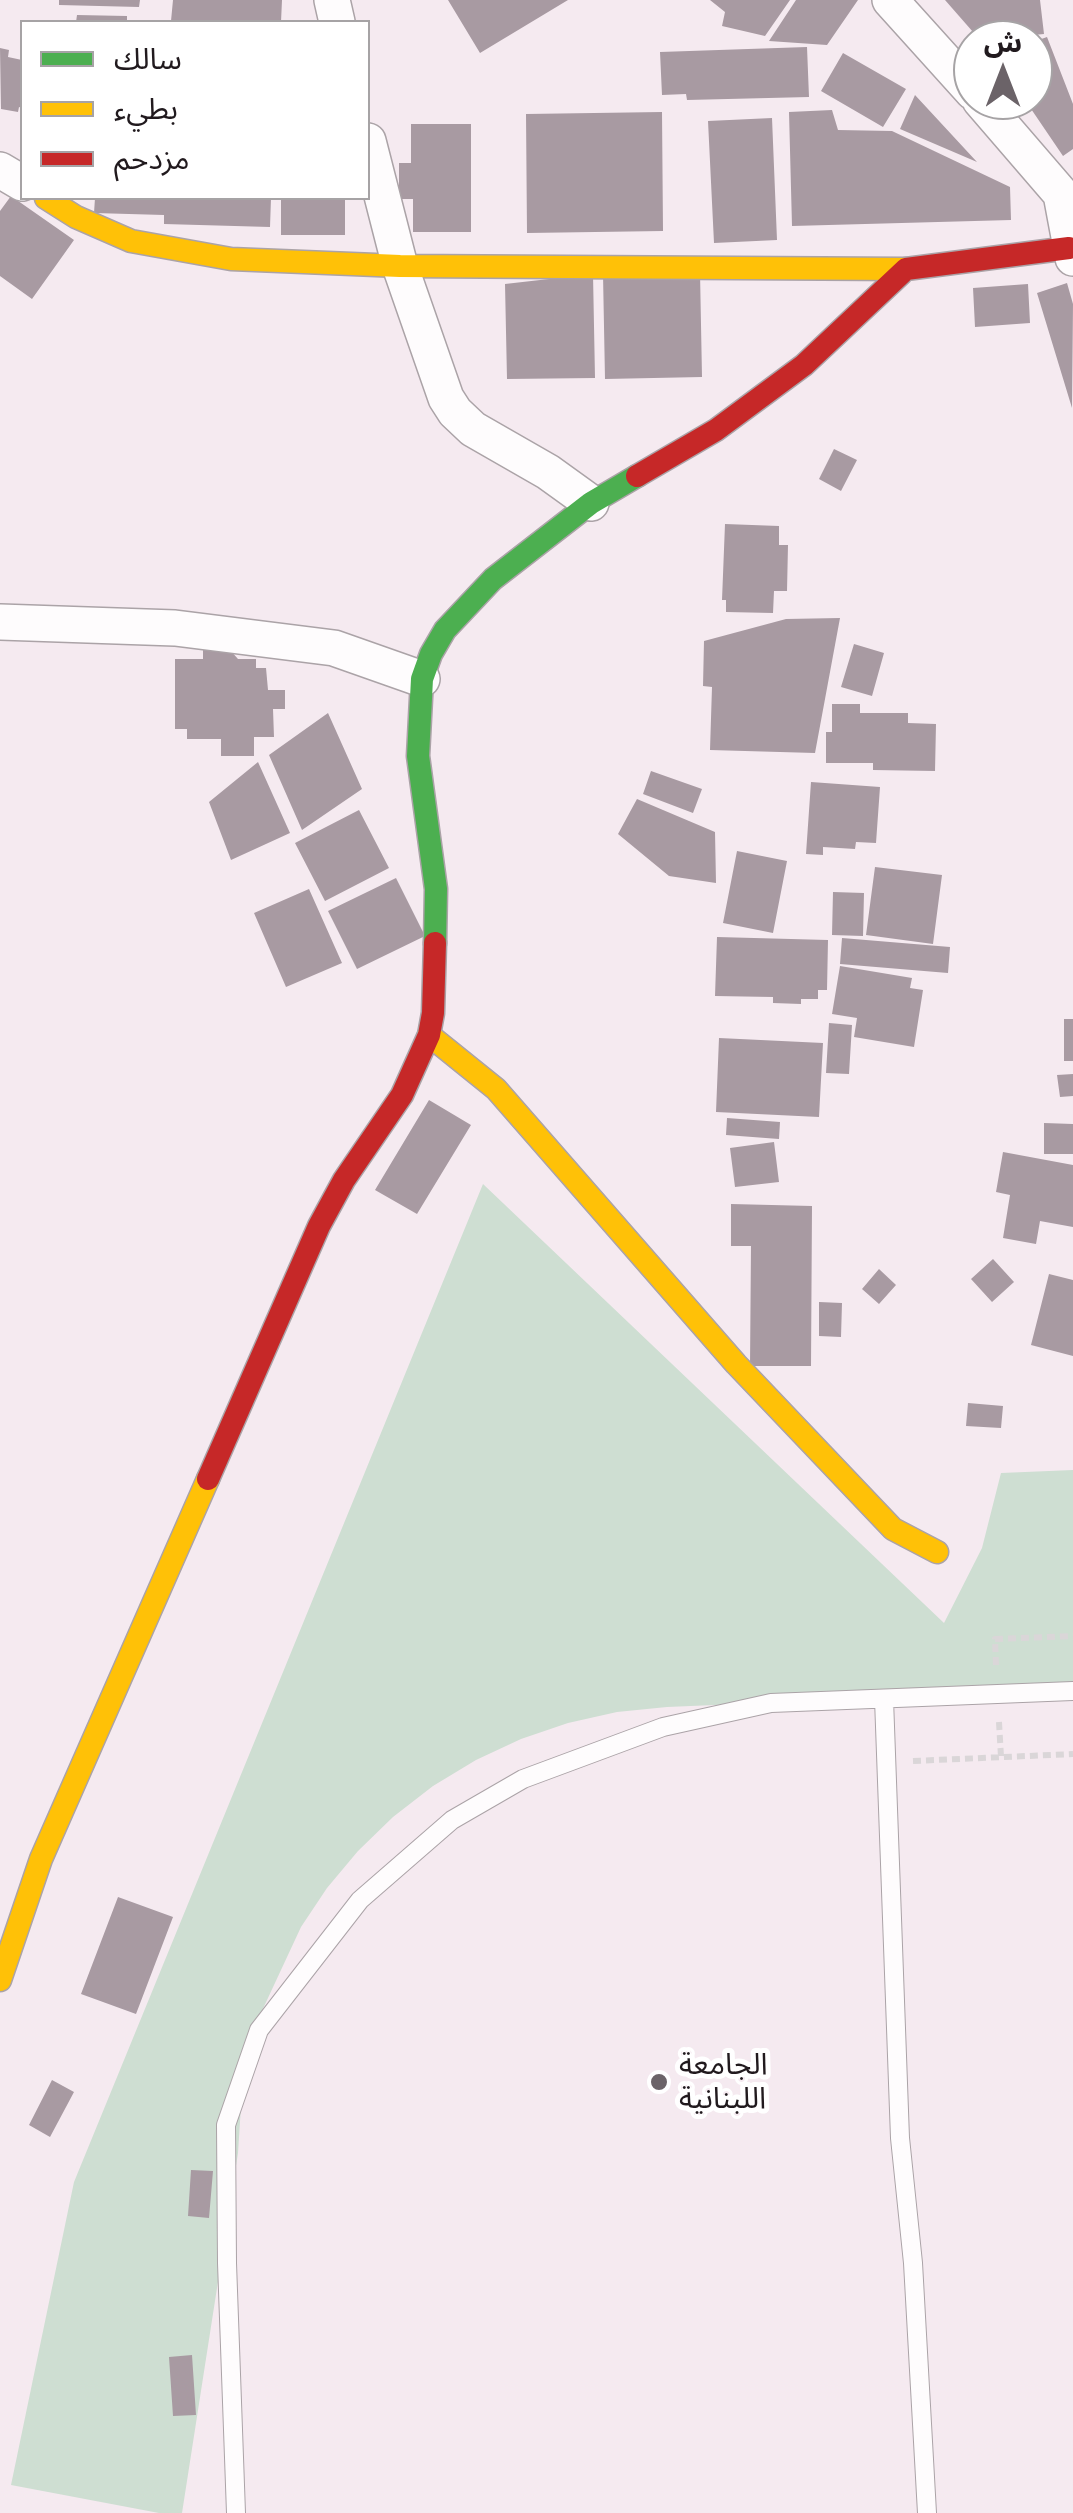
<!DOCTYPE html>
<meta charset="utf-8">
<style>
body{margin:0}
#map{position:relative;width:1073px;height:2513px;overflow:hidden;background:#f5eaf0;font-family:Figtree,"Noto Sans Arabic",sans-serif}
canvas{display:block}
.legend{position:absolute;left:20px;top:20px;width:350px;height:180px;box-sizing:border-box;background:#fff;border:2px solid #a6a3a5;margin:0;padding:12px 18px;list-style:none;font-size:30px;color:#211a1e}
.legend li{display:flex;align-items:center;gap:20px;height:50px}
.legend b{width:50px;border:2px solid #a6a3a5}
.north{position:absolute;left:953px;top:20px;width:100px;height:100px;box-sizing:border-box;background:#fff;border:2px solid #a6a3a5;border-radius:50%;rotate:0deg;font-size:28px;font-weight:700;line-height:40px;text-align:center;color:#211a1e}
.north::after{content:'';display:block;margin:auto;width:35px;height:45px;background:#6b6368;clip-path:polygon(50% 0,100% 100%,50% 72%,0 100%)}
</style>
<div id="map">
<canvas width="1073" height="2513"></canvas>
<ul class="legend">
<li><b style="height:12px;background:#4caf50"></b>سالك</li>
<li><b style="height:12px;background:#ffc107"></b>بطيء</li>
<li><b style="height:12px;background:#c62828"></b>مزدحم</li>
</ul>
<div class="north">ش</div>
</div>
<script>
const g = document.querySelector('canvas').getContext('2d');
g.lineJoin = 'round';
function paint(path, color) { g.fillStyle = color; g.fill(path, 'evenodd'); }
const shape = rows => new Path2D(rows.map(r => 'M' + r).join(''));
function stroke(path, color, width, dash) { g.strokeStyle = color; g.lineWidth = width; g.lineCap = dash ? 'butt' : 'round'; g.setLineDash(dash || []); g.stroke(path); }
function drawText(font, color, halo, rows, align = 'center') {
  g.font = font + ' Figtree,"Noto Sans Arabic",sans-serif'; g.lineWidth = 10; g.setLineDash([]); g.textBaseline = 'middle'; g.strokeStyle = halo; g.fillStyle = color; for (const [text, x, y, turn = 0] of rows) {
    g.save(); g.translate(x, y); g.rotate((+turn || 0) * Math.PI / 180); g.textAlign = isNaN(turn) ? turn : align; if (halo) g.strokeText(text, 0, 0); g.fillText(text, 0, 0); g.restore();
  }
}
const green = shape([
 [483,1184,944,1623,982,1548,1001,1473,1073,1470,1073,1690,667,1707,617,1712,568,1723,521,1739,476,1760,433,1786,393,1817,358,1851,327,1888,301,1927,261,2013,241,2106,238,2153,182,2513,159,2513,11,2485,74,2182]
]);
const building = shape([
 [59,0,140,0,139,7,59,5],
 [173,0,282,0,281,22,171,21],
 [448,0,568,0,480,53],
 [710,0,790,0,765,36,722,26,725,12],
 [796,0,858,0,827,45,769,41],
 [945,0,1040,0,1044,34,980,40],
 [77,15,127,16,127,22,76,22],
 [1047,37,1073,104,1073,149,1063,156,1025,100,1033,100,1033,42],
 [807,47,809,97,687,100,686,94,662,95,660,52],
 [0,48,9,50,8,57,22,60,22,108,19,107,18,112,1,109],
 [843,53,906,89,883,127,821,91],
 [915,95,977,162,900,129],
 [832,110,838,130,892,131,1010,187,1011,220,792,226,789,112],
 [662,112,663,231,527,233,526,114],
 [772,118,777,240,714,243,708,121],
 [411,124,471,124,471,232,413,232,413,199,399,199,399,163,411,163],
 [11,196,74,240,32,299,0,276,0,211],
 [95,198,271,198,270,227,164,224,164,215,94,213],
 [281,198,345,198,345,235,281,235],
 [700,272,702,377,605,379,603,274],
 [593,274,595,378,507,379,505,284],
 [1067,283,1073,304,1072,408,1037,293],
 [1028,284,1030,323,975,327,973,288],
 [834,449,857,460,841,491,819,479],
 [725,524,779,526,779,545,788,545,787,591,774,591,773,613,726,612,726,600,722,600],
 [840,618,815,753,710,750,712,687,703,686,704,641,786,619],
 [854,644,884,653,872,696,841,687],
 [203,650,230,650,238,659,256,659,256,668,266,668,268,690,285,690,285,709,273,709,274,737,254,737,254,756,221,756,221,739,187,739,187,729,175,729,175,659,203,659],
 [832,704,860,704,860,713,908,713,908,723,936,724,935,771,873,770,873,763,826,763,826,732,832,732],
 [328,713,362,789,302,830,269,755],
 [258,762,290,833,231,860,209,802],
 [651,771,702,789,693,813,643,794],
 [811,782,880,787,876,843,856,842,855,849,823,847,823,855,806,854],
 [637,799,715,832,716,883,669,876,618,834],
 [359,810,389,868,325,901,295,843],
 [737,851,787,861,773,933,723,923],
 [875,867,942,875,933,944,866,935],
 [396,878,425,936,357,969,328,911],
 [309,889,342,963,286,987,254,913],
 [833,892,864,893,863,936,832,935],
 [717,937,828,940,827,990,818,990,818,999,801,999,801,1004,773,1003,773,997,715,996],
 [842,938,950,947,948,973,840,964],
 [840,966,912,978,910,988,923,990,914,1047,854,1037,857,1018,832,1014],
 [1064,1019,1073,1019,1073,1061,1064,1061],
 [829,1023,852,1025,849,1074,826,1073],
 [719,1038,823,1043,819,1117,716,1112],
 [1073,1074,1073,1096,1060,1097,1057,1075],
 [429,1100,471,1125,417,1214,375,1190],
 [727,1118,780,1122,779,1139,726,1135],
 [1044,1123,1073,1124,1073,1154,1044,1154],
 [774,1142,779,1182,735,1187,730,1148],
 [1003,1152,1073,1165,1073,1227,1040,1221,1036,1244,1003,1238,1010,1195,996,1192],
 [731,1204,812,1206,811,1366,750,1366,751,1246,731,1246],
 [993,1259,1014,1282,992,1302,971,1279],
 [879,1269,896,1285,879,1304,862,1289],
 [1049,1274,1073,1280,1073,1356,1031,1345],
 [819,1302,842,1303,841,1337,819,1336],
 [968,1403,1003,1406,1001,1428,966,1426],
 [118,1897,173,1917,136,2014,81,1994],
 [52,2080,74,2092,50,2137,29,2125],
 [191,2170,213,2171,209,2218,188,2216],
 [192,2355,196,2415,173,2416,169,2357]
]);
const path = shape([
 [996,1665,995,1639,1073,1636],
 [999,1722,1001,1757],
 [913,1761,1073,1754]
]);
const lane = shape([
 [884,1699,900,2138,913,2263,927,2513],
 [236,2513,227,2263,226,2125,259,2030,360,1900,452,1820,523,1779,663,1727,771,1703,1073,1691]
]);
const street = shape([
 [332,0,337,22],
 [890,0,973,92],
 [980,100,1061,194,1073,258],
 [368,141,400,266,446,398,455,412,473,429,548,472,591,503],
 [0,170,22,183],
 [0,622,175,628,334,648,422,679]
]);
const fast = shape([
 [435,943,436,889,418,756,422,679,431,654,445,630,493,579,591,503,637,476]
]);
const slow = shape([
 [46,198,76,217,131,241,231,259,400,266,906,269],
 [429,1035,496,1089,736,1364,893,1529,937,1552],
 [0,1980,41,1859,208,1479]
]);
const jam = shape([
 [637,476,716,430,804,365,906,269,1069,248],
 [208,1479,319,1226,344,1180,402,1095,429,1035,433,1013,435,943]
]);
const markers = [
 [659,2082,10,"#6b6368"]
];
const poiNames = [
 ["الجامعة",679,2065],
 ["اللبنانية",679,2099]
];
paint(green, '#ceded2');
paint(building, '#a89aa2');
stroke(lane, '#aba3a7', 20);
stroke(street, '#aba3a7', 38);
stroke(fast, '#aba3a7', 25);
stroke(slow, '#aba3a7', 25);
stroke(jam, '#aba3a7', 25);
stroke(path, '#dad6d8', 6, [8, 5]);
stroke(lane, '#fefcfd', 18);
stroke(street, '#fefcfd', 35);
stroke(fast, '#4caf50', 22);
stroke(slow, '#ffc107', 22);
stroke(jam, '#c62828', 22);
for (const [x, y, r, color] of markers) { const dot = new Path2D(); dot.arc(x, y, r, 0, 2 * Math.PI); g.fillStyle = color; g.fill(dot); stroke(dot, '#fff', 4); }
drawText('30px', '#211a1e', '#fff', poiNames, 'left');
</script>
